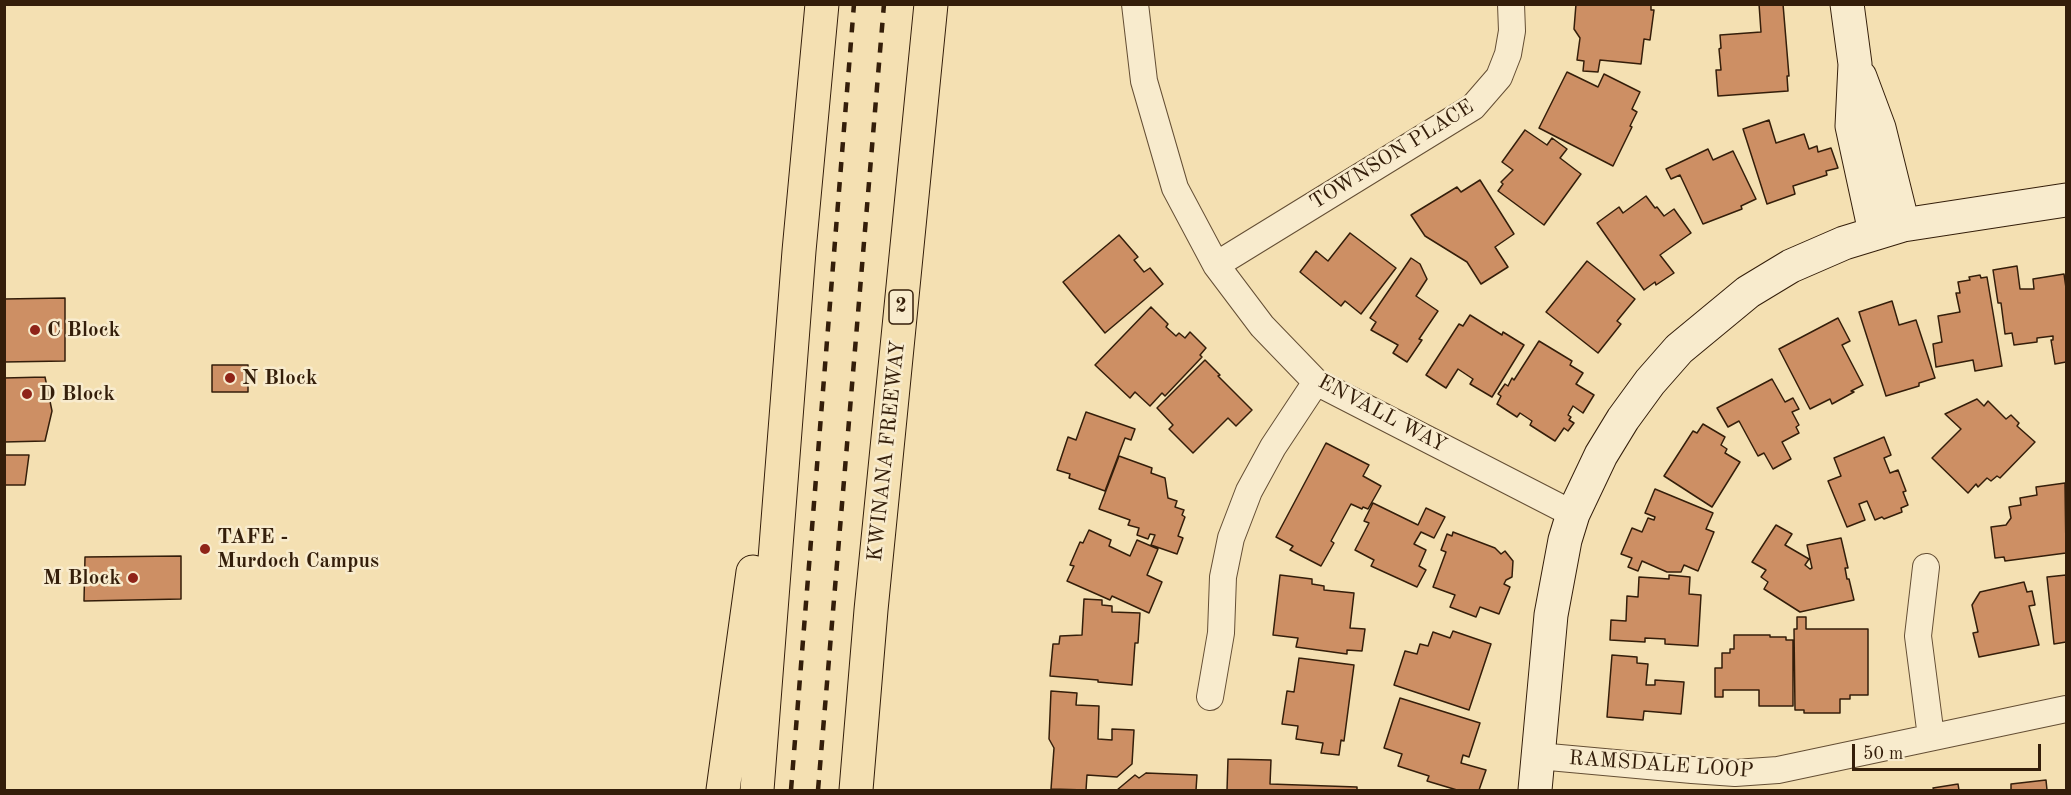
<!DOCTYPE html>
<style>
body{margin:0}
#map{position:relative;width:2071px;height:795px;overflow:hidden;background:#f4e0b2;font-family:"Old Standard TT",serif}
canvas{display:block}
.frame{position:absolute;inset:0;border:6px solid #341e0a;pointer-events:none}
.scale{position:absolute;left:1852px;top:744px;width:189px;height:27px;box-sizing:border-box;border:3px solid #341e0a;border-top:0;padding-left:8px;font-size:18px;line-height:21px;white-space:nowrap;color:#341e0a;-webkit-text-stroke:4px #f8ebcd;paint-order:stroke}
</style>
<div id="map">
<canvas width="2071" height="795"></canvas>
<div class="frame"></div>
<div class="scale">50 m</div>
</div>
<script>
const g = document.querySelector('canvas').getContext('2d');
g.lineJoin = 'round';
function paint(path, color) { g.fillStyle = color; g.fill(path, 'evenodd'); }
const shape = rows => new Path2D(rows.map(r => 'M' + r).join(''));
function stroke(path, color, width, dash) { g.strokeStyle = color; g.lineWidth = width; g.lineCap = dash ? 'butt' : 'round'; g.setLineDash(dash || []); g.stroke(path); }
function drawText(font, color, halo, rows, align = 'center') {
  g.font = font + ' "Old Standard TT",serif'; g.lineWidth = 5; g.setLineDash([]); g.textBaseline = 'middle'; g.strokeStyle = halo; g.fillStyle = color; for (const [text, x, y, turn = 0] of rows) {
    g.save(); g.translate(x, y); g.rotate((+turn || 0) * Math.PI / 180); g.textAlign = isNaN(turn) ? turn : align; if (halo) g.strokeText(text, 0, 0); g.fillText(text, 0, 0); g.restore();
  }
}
const building = shape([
 [1576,4,1651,4,1651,10,1654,10,1650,40,1644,39,1641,64,1600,60,1598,72,1583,71,1584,61,1577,60,1580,38,1574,29,1576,4],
 [1759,4,1783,4,1789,76,1787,76,1788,91,1718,96,1716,70,1721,70,1719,49,1721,48,1720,35,1761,32,1759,4],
 [1567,72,1598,87,1604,74,1640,92,1632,109,1637,112,1630,126,1632,127,1613,166,1539,128,1567,72],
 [1769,120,1776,143,1804,134,1809,149,1817,146,1818,152,1831,148,1838,168,1826,171,1827,175,1793,186,1795,194,1767,204,1743,129,1769,120],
 [1525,130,1547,145,1552,138,1567,149,1560,158,1581,174,1544,225,1498,191,1503,184,1501,182,1513,170,1502,162,1525,130],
 [1708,149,1713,160,1733,151,1756,199,1741,206,1742,209,1703,224,1680,175,1671,179,1666,169,1708,149],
 [1480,180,1514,234,1495,247,1508,267,1481,284,1467,262,1425,236,1411,215,1457,187,1461,192,1480,180],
 [1646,196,1655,208,1657,207,1664,216,1674,209,1691,233,1660,255,1674,273,1656,285,1655,282,1644,290,1597,223,1619,207,1623,213,1646,196],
 [1350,233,1396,268,1361,314,1345,301,1341,306,1300,272,1316,251,1328,261,1350,233],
 [1119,235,1138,257,1134,260,1144,272,1150,268,1163,284,1105,333,1063,282,1119,235],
 [1411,258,1420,264,1427,279,1416,296,1438,311,1419,339,1422,340,1407,362,1393,353,1398,345,1371,330,1376,322,1370,318,1411,258],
 [1587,261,1635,299,1617,321,1621,324,1598,353,1546,312,1587,261],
 [2017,266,2020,289,2034,289,2033,279,2064,274,2066,288,2066,362,2055,364,2051,340,2053,340,2053,336,2037,338,2037,342,2014,345,2012,333,2005,334,2001,303,1998,303,1993,270,2017,266],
 [1980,275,1981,278,1987,277,2002,366,1975,371,1973,360,1936,367,1933,344,1942,342,1938,316,1960,312,1956,293,1960,293,1958,282,1970,280,1969,277,1980,275],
 [65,298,65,361,4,362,4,299,65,298],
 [1892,301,1899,325,1916,320,1935,378,1919,383,1919,386,1886,396,1859,312,1892,301],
 [1151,307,1168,324,1166,327,1176,336,1179,333,1185,338,1190,332,1206,348,1200,355,1202,357,1165,396,1162,393,1150,406,1135,392,1130,398,1095,365,1151,307],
 [1470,315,1502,335,1503,332,1524,345,1492,397,1470,384,1473,379,1458,369,1446,388,1426,375,1459,324,1463,326,1470,315],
 [1838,318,1850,341,1842,345,1863,385,1851,391,1854,392,1832,404,1830,399,1810,409,1779,349,1838,318],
 [1539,341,1572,361,1570,365,1583,373,1576,384,1594,395,1583,413,1573,406,1568,415,1571,417,1569,420,1574,423,1568,431,1564,428,1555,441,1530,425,1532,421,1520,413,1517,417,1497,404,1501,396,1498,394,1505,384,1508,386,1512,378,1514,380,1539,341],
 [1205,360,1220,375,1218,376,1252,410,1236,426,1228,418,1193,453,1169,429,1173,425,1157,408,1205,360],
 [212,365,248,365,248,392,212,392,212,365],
 [45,377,52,411,45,441,4,442,4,378,45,377],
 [1772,379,1785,402,1793,398,1799,409,1792,412,1799,425,1796,427,1799,433,1782,442,1791,459,1773,469,1764,453,1758,456,1739,421,1728,427,1717,408,1772,379],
 [1977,399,1984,406,1988,401,2006,419,2011,415,2019,423,2017,426,2035,442,2000,478,1997,476,1991,481,1987,478,1978,487,1976,484,1968,493,1932,458,1961,429,1945,414,1977,399],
 [1086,412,1135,429,1131,440,1125,438,1105,491,1069,478,1070,474,1057,470,1068,437,1076,440,1086,412],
 [1703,424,1725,437,1721,445,1727,449,1725,453,1740,462,1712,507,1664,476,1693,431,1697,433,1703,424],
 [1884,437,1891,455,1884,458,1890,473,1898,470,1906,491,1903,492,1908,505,1901,508,1902,512,1884,519,1882,517,1875,520,1867,501,1859,504,1865,520,1847,527,1828,481,1841,476,1834,458,1884,437],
 [1326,443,1369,465,1363,476,1381,486,1368,509,1363,507,1362,509,1351,504,1331,541,1334,543,1321,566,1290,550,1293,546,1276,537,1326,443],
 [4,455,29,455,25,485,4,485,4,455],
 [1119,456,1152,468,1151,473,1165,478,1168,498,1177,501,1175,507,1184,510,1182,515,1185,517,1178,536,1183,538,1177,554,1151,545,1155,535,1150,534,1148,539,1137,535,1139,528,1128,525,1130,520,1099,509,1119,456],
 [2065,483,2066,553,2005,561,2004,557,1995,558,1991,527,2006,525,2011,518,2009,507,2021,505,2020,498,2037,495,2036,487,2065,483],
 [1655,489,1713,513,1706,529,1714,532,1698,571,1684,565,1681,572,1667,572,1642,561,1638,571,1628,567,1632,558,1621,554,1632,528,1642,532,1648,518,1654,520,1655,517,1645,513,1655,489],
 [1373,503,1418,525,1426,508,1445,517,1434,538,1421,532,1414,544,1426,550,1419,566,1426,570,1417,587,1371,566,1374,560,1355,550,1369,523,1364,521,1373,503],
 [1776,525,1792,534,1785,545,1809,559,1805,565,1810,569,1812,568,1807,545,1841,538,1848,568,1845,568,1847,579,1849,579,1854,600,1800,612,1764,589,1768,582,1761,577,1766,570,1752,562,1776,525],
 [1089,530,1111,540,1109,546,1130,556,1137,540,1158,549,1147,575,1162,582,1149,613,1112,596,1110,600,1067,581,1074,566,1070,565,1080,542,1083,543,1089,530],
 [1453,532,1495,548,1501,554,1505,551,1513,561,1512,577,1506,580,1504,584,1510,587,1499,614,1480,607,1476,617,1450,607,1455,595,1433,587,1446,552,1441,550,1447,534,1452,536,1453,532],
 [181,556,181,599,84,601,85,557,181,556],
 [1280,575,1312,579,1312,584,1324,586,1324,590,1354,593,1350,628,1365,629,1362,651,1347,650,1347,654,1296,647,1298,638,1273,635,1280,575],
 [1669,575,1690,577,1689,594,1701,595,1698,646,1665,644,1665,639,1645,638,1645,642,1610,640,1611,620,1626,621,1627,596,1638,597,1639,577,1669,579,1669,575],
 [2066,575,2066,642,2054,644,2047,577,2066,575],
 [2024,582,2027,592,2032,591,2035,605,2029,606,2039,645,1979,657,1973,633,1978,632,1972,605,1980,592,2024,582],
 [1084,599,1102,600,1102,605,1112,606,1112,612,1140,613,1138,643,1135,643,1132,685,1098,682,1098,680,1050,676,1053,644,1059,644,1060,636,1082,635,1084,599],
 [1797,617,1806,617,1806,629,1868,629,1868,695,1850,695,1850,699,1840,699,1840,713,1804,713,1804,710,1795,710,1794,629,1797,629,1797,617],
 [1453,631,1491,644,1469,710,1394,685,1405,651,1417,654,1420,644,1428,646,1433,632,1450,638,1453,631],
 [1734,635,1770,635,1770,637,1786,637,1786,640,1793,640,1793,706,1759,706,1759,690,1723,690,1723,697,1715,697,1715,668,1722,668,1722,653,1730,653,1730,649,1734,649,1734,635],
 [1612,655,1637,657,1637,663,1648,664,1646,685,1655,685,1655,680,1684,682,1681,714,1644,711,1643,720,1607,717,1612,655],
 [1299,658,1354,665,1344,741,1341,740,1339,755,1321,753,1323,743,1296,739,1298,726,1282,724,1287,691,1294,692,1299,658],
 [1051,691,1077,693,1076,705,1099,706,1098,739,1112,740,1112,729,1134,730,1132,764,1117,777,1087,775,1086,790,1051,789,1054,748,1049,739,1051,691],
 [1400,698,1480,723,1469,757,1463,755,1461,763,1486,770,1479,790,1457,790,1427,781,1429,776,1398,766,1402,754,1384,748,1400,698],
 [1228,759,1271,760,1270,784,1357,787,1357,790,1227,790,1228,759],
 [1146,773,1197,775,1196,790,1117,790,1135,775,1139,778,1146,773],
 [2046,780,2047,790,2011,790,2011,784,2046,780],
 [1958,784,1959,790,1934,790,1933,788,1958,784]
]);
const minor = shape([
 [1135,4,1144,81,1175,188,1216,265,1262,326,1316,382,1573,514],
 [1216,265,1473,107,1499,77,1508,54,1512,31,1511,4],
 [1926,567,1918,636,1931,737],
 [1210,697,1221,633,1223,577,1231,538,1249,491,1273,447,1316,382],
 [1538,756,1692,770,1735,773,1778,770,2066,709]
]);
const secondary = shape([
 [1847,4,1855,64,1852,126,1875,232],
 [1860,77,1879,128,1903,225],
 [1535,790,1551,615,1565,540,1573,514,1601,455,1623,419,1650,382,1679,349,1748,292,1791,266,1844,243,1903,225,2066,200]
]);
const motorway = shape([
 [723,790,753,572],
 [757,790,799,251,822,4],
 [856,790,871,610,931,4]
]);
const rail = shape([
 [791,790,854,4],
 [818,790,884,4]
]);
const markers = [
 [35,330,6,"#8f2418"],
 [230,378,6,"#8f2418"],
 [27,394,6,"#8f2418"],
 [205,549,6,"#8f2418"],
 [133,578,6,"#8f2418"]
];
const shields = [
 [901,307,24]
];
const shieldNames = [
 ["2",901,307]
];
const streetNames = [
 ["TOWNSON PLACE",1392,155,-32],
 ["ENVALL WAY",1382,414,28],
 ["KWINANA FREEWAY",887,451,-84],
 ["RAMSDALE LOOP",1661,765,4]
];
const poiNames = [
 ["C Block",47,330],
 ["N Block",242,378],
 ["D Block",39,394],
 ["TAFE -",217,537],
 ["Murdoch Campus",217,561],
 ["M Block",121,578,"right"]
];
paint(building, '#cd8f64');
stroke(building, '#341e0a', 1.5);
stroke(minor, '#644e34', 28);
stroke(secondary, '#341e0a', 35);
stroke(motorway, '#341e0a', 35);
stroke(minor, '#f8ebcd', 26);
stroke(secondary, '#f8ebcd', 33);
stroke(motorway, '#f4e0b2', 33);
stroke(rail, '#341e0a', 4.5, [10, 10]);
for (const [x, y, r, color] of markers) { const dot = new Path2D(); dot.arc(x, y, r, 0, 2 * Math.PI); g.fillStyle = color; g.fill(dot); stroke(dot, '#f8ebcd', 2); }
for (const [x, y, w] of shields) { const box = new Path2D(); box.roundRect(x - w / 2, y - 17, w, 34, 4.5); g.fillStyle = '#f8ebcd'; g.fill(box); stroke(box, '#341e0a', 1.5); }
drawText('bold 20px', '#341e0a', null, shieldNames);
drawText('21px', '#341e0a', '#f8ebcd', streetNames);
drawText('bold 21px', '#341e0a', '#f8ebcd', poiNames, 'left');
</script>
